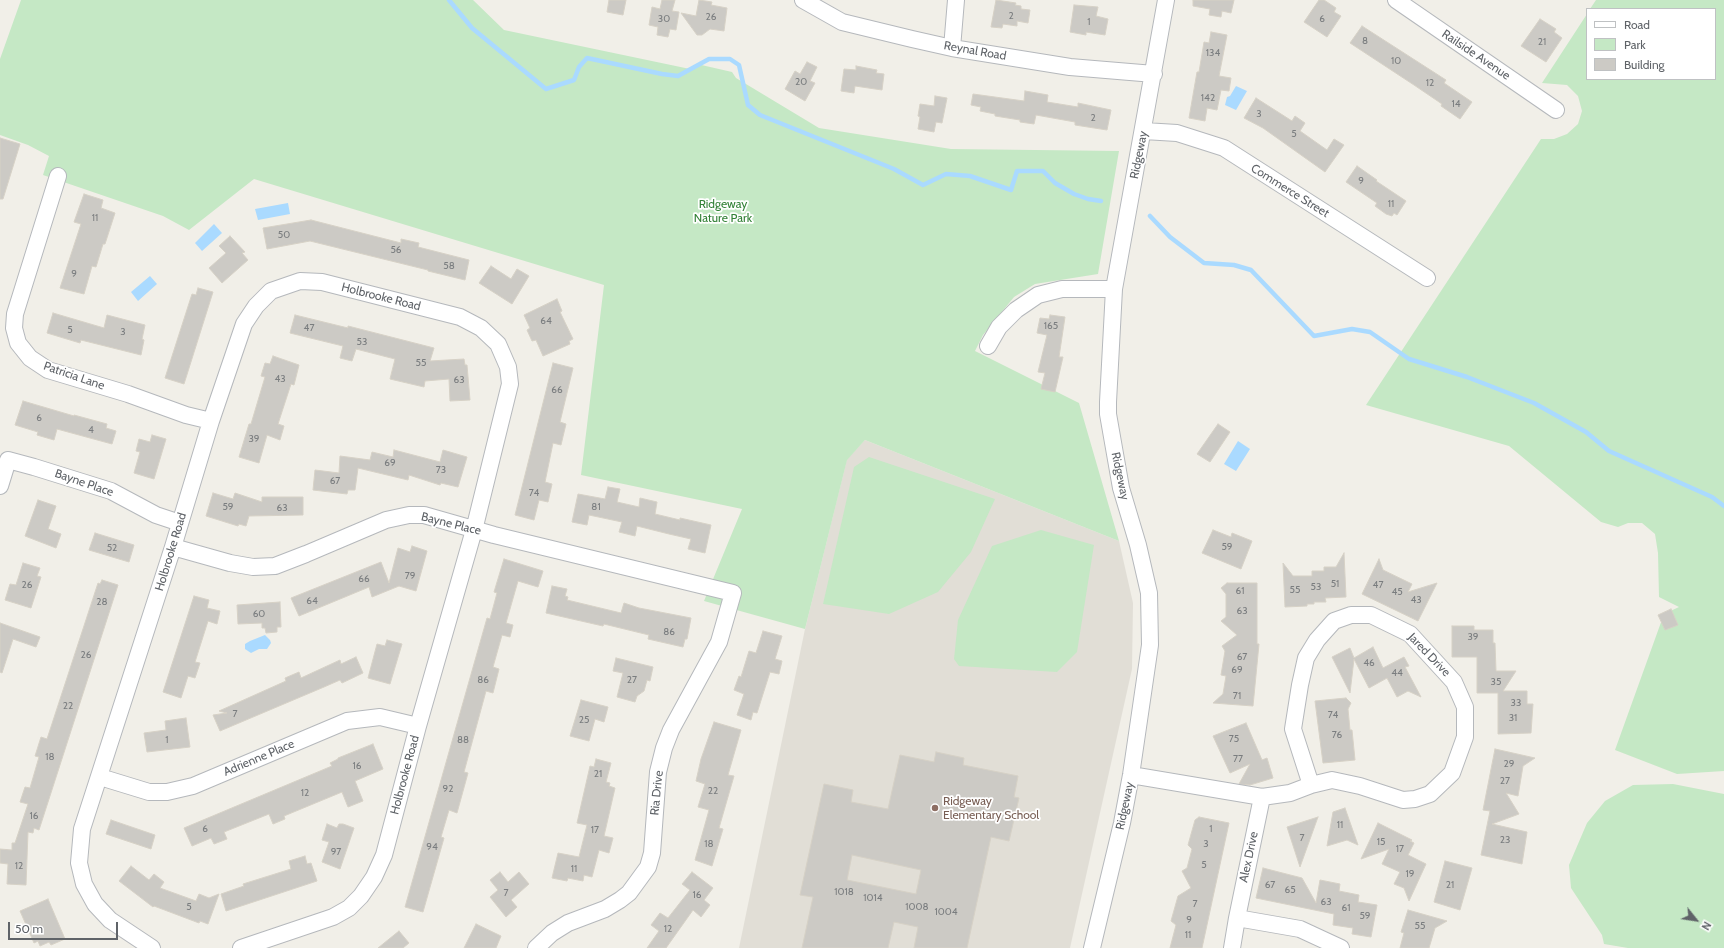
<!DOCTYPE html>
<style>
body{margin:0}
#map{position:relative;width:1724px;height:948px;overflow:hidden;background:#f1efe8;font-family:Cabin,sans-serif}
canvas{display:block}
.legend{position:absolute;left:1586px;top:8px;width:130px;height:72px;box-sizing:border-box;background:#fff;border:1px solid #bfc1c3;margin:0;padding:5px 7px;list-style:none;font-size:12px;color:#5f6368}
.legend li{display:flex;align-items:center;gap:8px;height:20px}
.legend b{width:20px;border:1px solid #bfc1c3}
.north{position:absolute;left:1676px;top:900px;width:40px;height:40px;-webkit-text-stroke:3px #fff;paint-order:stroke;rotate:120deg;font-size:11px;font-weight:700;line-height:16px;text-align:center;color:#5f6368}
.north::after{content:'';display:block;margin:auto;width:14px;height:18px;background:#5f6368;clip-path:polygon(50% 0,100% 100%,50% 72%,0 100%)}
.scale{position:absolute;left:8px;top:922px;width:110px;height:18px;box-sizing:border-box;border:2px solid #5f6368;border-top:0;padding-left:5px;font-size:12px;line-height:14px;white-space:nowrap;color:#5f6368;-webkit-text-stroke:3px #fff;paint-order:stroke}
</style>
<div id="map">
<canvas width="1724" height="948"></canvas>
<ul class="legend">
<li><b style="height:5px;background:#fff"></b>Road</li>
<li><b style="height:11px;background:#c5e8c5"></b>Park</li>
<li><b style="height:11px;background:#cccac5"></b>Building</li>
</ul>
<div class="north">N</div>
<div class="scale">50 m</div>
</div>
<script>
const g = document.querySelector('canvas').getContext('2d');
g.lineJoin = 'round';
function paint(path, color) { g.fillStyle = color; g.fill(path, 'evenodd'); }
const shape = rows => new Path2D(rows.map(r => 'M' + r).join(''));
function stroke(path, color, width, dash) { g.strokeStyle = color; g.lineWidth = width; g.lineCap = dash ? 'butt' : 'round'; g.setLineDash(dash || []); g.stroke(path); }
function drawText(font, color, halo, rows, align = 'center') {
  g.font = font + ' Cabin,sans-serif'; g.lineWidth = 3.5; g.setLineDash([]); g.textBaseline = 'middle'; g.strokeStyle = halo; g.fillStyle = color; for (const [text, x, y, turn = 0] of rows) {
    g.save(); g.translate(x, y); g.rotate((+turn || 0) * Math.PI / 180); g.textAlign = isNaN(turn) ? turn : align; if (halo) g.strokeText(text, 0, 0); g.fillText(text, 0, 0); g.restore();
  }
}
const education = shape([
 [865,440,1119,541,1133,603,1132,669,1070,948,739,948,805,629,847,459]
]);
const green = shape([
 [21,0,473,0,504,30,690,69,697,64,732,72,736,78,819,128,951,149,1119,151,1098,274,1035,284,1014,297,983,335,975,351,1079,403,1119,541,865,440,847,460,805,629,704,601,742,509,581,475,604,285,254,179,189,230,163,216,43,175,49,156,28,145,0,135,0,59],
 [1596,0,1724,0,1724,771,1677,774,1615,750,1664,614,1679,607,1659,597,1658,553,1655,534,1642,523,1628,523,1618,527,1601,522,1509,446,1366,405,1541,139,1554,139,1567,134,1578,124,1582,111,1578,96,1567,85,1542,83,1587,14,1587,79,1715,79,1715,9,1590,9],
 [869,457,995,499,971,552,938,592,889,614,823,604,854,467],
 [1041,530,1094,545,1077,652,1057,672,959,666,954,659,958,620,992,546],
 [1673,784,1724,794,1724,948,1628,948,1604,944,1602,935,1571,888,1569,865,1587,823,1605,801,1633,785]
]);
const water = shape([
 [1236,86,1247,91,1236,110,1225,105,1227,97,1230,96],
 [288,203,290,214,258,220,255,209],
 [214,224,222,233,202,251,195,243],
 [150,276,157,284,138,301,131,292],
 [1238,441,1250,449,1236,471,1224,464],
 [265,635,270,640,271,643,267,649,259,649,251,653,245,649,245,644,250,641]
]);
const stream = shape([
 [449,0,472,28,546,89,574,80,579,67,587,58,662,74,678,76,709,59,730,59,739,65,748,105,760,115,894,169,923,185,946,174,970,176,1011,190,1017,171,1043,171,1055,183,1074,194,1088,199,1101,201],
 [1150,216,1170,237,1204,263,1234,265,1251,270,1314,336,1352,329,1370,332,1409,359,1467,377,1534,403,1586,432,1609,451,1712,497,1724,506]
]);
const building = shape([
 [609,0,626,0,623,15,607,12,609,0],
 [662,0,675,0,672,11,679,12,676,30,670,29,668,37,657,35,658,27,649,25,652,7,660,9,662,0],
 [699,0,712,2,711,5,727,8,724,31,710,29,702,35,697,35,681,13,696,16,699,0],
 [996,0,1016,3,1015,5,1021,6,1021,9,1030,10,1028,23,1017,21,1017,26,1003,24,1002,28,991,27,996,0],
 [1193,0,1234,0,1231,13,1222,11,1221,17,1209,15,1210,9,1193,6,1193,0],
 [1319,0,1324,0,1336,8,1334,12,1341,16,1327,37,1304,22,1319,0],
 [1074,5,1098,7,1096,16,1108,19,1105,35,1086,32,1086,35,1070,32,1074,5],
 [1540,19,1556,29,1554,32,1562,38,1546,62,1521,46,1540,19],
 [1362,26,1446,80,1444,83,1472,102,1460,119,1441,106,1442,104,1414,85,1350,43,1362,26],
 [1211,32,1227,35,1219,76,1231,78,1229,91,1221,90,1217,110,1207,108,1205,121,1189,118,1197,72,1199,72,1204,42,1209,43,1211,32],
 [807,62,817,67,810,81,815,83,805,101,785,89,795,71,800,74,807,62],
 [856,66,877,70,876,73,884,74,882,90,855,86,854,93,841,91,844,69,856,70,856,66],
 [1025,91,1048,95,1047,102,1078,107,1078,103,1111,110,1107,130,1075,125,1075,122,1036,115,1034,124,1020,122,1020,120,995,116,995,114,980,111,981,107,971,105,973,94,1024,101,1025,91],
 [935,96,947,98,942,123,936,122,934,132,918,129,920,117,918,116,920,104,934,106,935,96],
 [1256,98,1292,121,1295,116,1305,123,1300,131,1327,150,1334,139,1344,145,1325,172,1263,128,1244,118,1256,98],
 [0,138,20,144,3,199,0,199,0,138],
 [1357,166,1377,180,1376,181,1406,201,1397,215,1394,213,1392,216,1386,214,1375,206,1377,203,1346,182,1357,166],
 [84,194,103,200,101,208,115,213,105,244,103,244,96,267,92,266,84,294,60,288,81,224,74,222,84,194],
 [311,220,401,243,401,239,419,243,418,247,469,260,465,280,428,271,428,270,310,241,267,249,263,228,311,220],
 [230,236,245,252,242,253,248,260,222,283,209,268,226,253,219,246,230,236],
 [491,266,511,279,517,269,529,276,512,304,479,283,491,266],
 [198,288,213,292,184,384,165,378,192,294,196,295,198,288],
 [557,299,562,311,560,312,573,339,569,341,570,344,543,356,536,340,532,341,527,330,530,328,524,315,557,299],
 [53,313,104,328,107,315,145,325,142,339,144,340,141,355,81,340,80,343,47,333,53,313],
 [295,315,348,328,348,326,434,348,430,361,464,359,465,365,467,365,470,400,450,401,449,379,425,381,424,387,390,379,395,359,356,349,352,361,340,358,343,346,290,333,295,315],
 [1050,315,1065,317,1059,357,1063,357,1055,392,1041,389,1045,373,1038,372,1047,335,1037,333,1040,318,1049,319,1050,315],
 [273,356,299,365,294,385,291,384,278,424,284,426,280,440,267,435,259,463,239,457,249,424,251,424,265,377,261,376,265,363,270,364,273,356],
 [553,363,573,368,560,422,566,424,561,445,553,443,545,482,552,484,548,502,539,500,534,520,515,515,553,363],
 [23,401,74,416,74,415,107,424,106,428,116,431,112,444,57,429,54,440,37,435,38,432,15,425,23,401],
 [1218,424,1230,432,1210,462,1197,454,1218,424],
 [152,435,166,439,154,479,134,473,140,452,136,451,139,439,150,442,152,435],
 [394,450,440,462,443,450,467,457,458,487,441,483,440,485,409,475,408,480,358,468,355,490,348,490,347,494,313,490,315,470,339,473,340,456,370,460,372,452,393,457,394,450],
 [608,487,620,489,617,502,639,507,640,498,657,502,655,514,680,520,680,518,711,525,705,553,688,549,691,539,669,534,637,526,635,536,619,532,622,522,589,515,587,525,572,522,578,494,605,499,608,487],
 [213,493,233,499,235,493,262,502,262,497,303,497,303,515,249,516,246,526,239,524,238,526,206,516,213,493],
 [38,500,56,506,48,529,61,534,56,548,25,536,38,500],
 [1213,530,1231,537,1232,533,1252,541,1241,569,1202,553,1213,530],
 [95,533,134,545,129,562,89,550,95,533],
 [412,546,427,551,416,591,399,586,372,597,369,587,299,616,291,598,381,562,389,583,398,548,410,552,412,546],
 [1344,553,1346,597,1325,598,1326,602,1314,602,1314,604,1307,604,1307,606,1285,607,1283,563,1293,576,1312,576,1312,571,1324,571,1324,567,1336,567,1344,553],
 [504,559,543,571,538,587,518,581,506,623,513,625,510,637,502,635,493,667,499,669,493,693,486,691,464,772,468,773,457,813,449,810,441,837,444,838,423,912,405,907,487,618,490,619,497,593,494,592,504,559],
 [1379,559,1383,570,1412,584,1408,592,1437,583,1418,621,1362,594,1379,559],
 [23,563,40,568,37,576,41,577,31,608,5,600,10,584,16,585,23,563],
 [102,580,118,585,39,830,34,828,33,833,28,832,26,885,7,884,8,864,0,863,0,849,12,850,12,843,15,843,28,804,20,802,25,787,30,788,39,757,35,756,41,737,47,739,98,583,100,584,102,580],
 [1227,583,1257,583,1257,644,1259,644,1253,706,1213,703,1223,694,1226,676,1221,675,1225,651,1222,646,1237,635,1221,621,1226,617,1226,594,1221,588,1227,583],
 [552,586,567,589,565,596,568,597,567,600,621,613,624,603,639,608,691,618,687,639,685,639,683,647,648,639,649,635,604,624,603,626,546,613,552,586],
 [194,596,209,600,207,608,220,611,217,624,208,621,195,662,200,663,195,678,188,676,181,698,163,692,194,596],
 [280,602,281,627,277,627,277,632,266,633,265,628,262,628,262,623,238,624,237,605,280,602],
 [1671,609,1678,625,1665,630,1658,615,1671,609],
 [0,623,40,637,36,647,13,639,2,673,0,672,0,623],
 [1452,626,1474,626,1474,630,1493,630,1493,643,1495,643,1496,671,1516,671,1503,691,1527,691,1527,704,1533,704,1531,733,1498,734,1498,693,1477,693,1477,657,1452,657,1452,626],
 [763,631,782,636,775,659,782,661,779,674,770,672,757,713,753,712,751,720,737,715,744,694,734,690,739,676,741,677,749,651,756,653,763,631],
 [387,640,402,644,390,684,368,678,377,644,385,646,387,640],
 [1373,647,1383,668,1404,657,1409,666,1405,667,1421,697,1408,691,1397,697,1387,678,1369,688,1354,659,1350,693,1332,657,1350,648,1354,658,1373,647],
 [356,657,363,673,342,683,340,680,324,687,220,731,213,715,227,713,219,711,286,681,285,678,299,672,301,678,340,660,341,664,356,657],
 [616,658,653,667,650,681,647,680,644,691,637,696,635,702,617,697,623,673,613,671,616,658],
 [1346,698,1351,703,1348,709,1350,730,1352,730,1355,760,1323,763,1315,701,1346,698],
 [581,700,608,707,604,722,595,719,589,741,570,736,581,700],
 [186,718,190,747,147,752,144,733,166,730,165,721,186,718],
 [714,722,741,730,728,775,734,776,719,828,723,829,712,866,695,860,709,810,698,807,705,784,696,781,701,759,714,722],
 [1246,723,1262,760,1267,758,1273,778,1250,785,1239,784,1250,764,1230,773,1213,736,1246,723],
 [373,744,383,769,355,781,363,801,348,807,342,792,284,816,285,819,273,824,269,814,224,832,227,839,214,844,211,838,192,846,184,828,332,766,330,763,338,759,338,758,373,744],
 [1495,749,1535,758,1523,766,1518,796,1506,793,1519,814,1492,824,1527,832,1522,864,1481,855,1490,811,1483,810,1495,749],
 [936,752,964,758,963,765,1018,776,1014,797,1019,798,1009,841,991,837,967,948,914,948,918,927,894,922,888,948,802,948,813,897,800,895,824,784,853,790,851,802,888,809,900,755,934,762,936,752],
 [852,855,921,870,916,894,847,880,852,855],
 [596,759,611,763,606,782,610,783,609,786,615,788,604,836,613,838,609,853,599,850,592,877,584,875,583,881,568,878,567,881,552,878,558,853,579,857,587,825,577,823,590,766,594,767,596,759],
 [1345,808,1358,845,1347,840,1327,846,1333,812,1345,808],
 [1199,817,1229,823,1202,948,1170,948,1176,925,1171,921,1178,896,1191,888,1182,871,1187,868,1192,849,1188,845,1195,820,1199,817],
 [1318,817,1300,867,1287,827,1318,817],
 [111,820,155,835,151,849,106,834,111,820],
 [1378,823,1412,840,1410,841,1414,843,1408,855,1426,864,1409,901,1404,888,1394,884,1400,872,1382,864,1389,849,1361,859,1378,823],
 [327,824,337,828,339,824,343,824,354,828,340,869,322,862,329,842,322,840,327,824],
 [305,856,307,864,311,863,317,881,226,911,221,894,244,886,243,884,291,869,289,861,305,856],
 [1445,861,1472,868,1460,910,1434,902,1445,861],
 [131,866,149,880,154,874,164,882,160,888,196,901,199,894,209,898,219,894,208,924,200,921,199,923,154,906,153,907,119,881,131,866],
 [1263,868,1302,878,1316,903,1320,880,1340,884,1339,891,1359,895,1358,902,1377,905,1371,937,1352,934,1353,928,1333,925,1334,914,1256,898,1263,868],
 [500,872,508,882,519,872,529,884,511,900,517,907,506,917,490,897,498,890,490,880,500,872],
 [692,872,713,888,704,900,710,905,701,917,693,910,666,948,647,948,659,931,651,925,660,913,668,918,690,890,682,884,692,872],
 [48,899,65,939,51,945,49,942,40,946,38,941,34,943,20,911,48,899],
 [1408,910,1447,921,1435,928,1429,948,1400,948,1404,933,1401,932,1408,910],
 [476,924,501,936,496,948,464,948,476,924],
 [399,931,409,943,403,948,378,948,399,931]
]);
const minor = shape([
 [803,0,842,22,912,39,952,48,1070,67,1154,74],
 [1396,0,1556,110],
 [952,48,956,0],
 [1144,131,1177,133,1224,148,1427,278],
 [58,176,15,314,14,328,18,343,30,358,48,370,128,394,186,415,211,421],
 [988,346,999,327,1016,310,1038,295,1062,289,1114,289],
 [0,486,8,460,34,467,111,491,156,515,180,523],
 [173,547,230,563,253,567,275,566,306,554,386,520,409,515,424,515,494,535,733,593,719,642,671,730,664,748,658,772,652,853,648,867,629,893,620,900,605,909,568,923,552,933,536,948],
 [1351,615,1371,615,1410,634,1454,682,1465,707,1465,737,1452,773,1430,794,1415,799,1403,800,1360,786,1332,780,1311,785,1293,729,1300,685,1306,658,1317,640,1334,621,1351,615],
 [1131,775,1262,797,1290,793,1311,785],
 [100,777,149,792,167,792,193,786,347,721,380,717,418,726],
 [1237,918,1262,797],
 [152,948,110,920,95,904,84,884,79,863,82,829,173,547,211,421,244,324,256,306,271,291,300,281,322,282,460,317,481,328,498,344,508,367,510,384,474,530,418,726,384,855,374,877,361,896,349,908,333,917,241,948],
 [1092,948,1122,823,1131,775,1150,645,1149,593,1138,545,1121,488,1108,414,1108,402,1114,289,1166,0],
 [1232,948,1237,918,1300,929,1341,948]
]);
const markers = [
 [935,808,4,"#8d6e63"]
];
const numberNames = [
 ["2",1011,16],
 ["26",711,17],
 ["30",664,19],
 ["6",1322,19],
 ["1",1089,22],
 ["8",1365,41],
 ["21",1542,42],
 ["134",1213,53],
 ["10",1396,61],
 ["20",801,82],
 ["12",1430,83],
 ["142",1208,98],
 ["14",1456,104],
 ["3",1259,114],
 ["2",1093,118],
 ["5",1294,134],
 ["9",1361,181],
 ["11",1391,204],
 ["11",95,218],
 ["50",284,235],
 ["56",396,250],
 ["58",449,266],
 ["9",74,274],
 ["64",546,321],
 ["165",1051,326],
 ["47",309,328],
 ["5",70,330],
 ["3",123,332],
 ["53",362,342],
 ["55",421,363],
 ["43",280,379],
 ["63",459,380],
 ["66",557,390],
 ["6",39,418],
 ["4",91,430],
 ["39",254,439],
 ["69",390,463],
 ["73",441,470],
 ["67",335,481],
 ["74",534,493],
 ["59",228,507],
 ["81",596,507],
 ["63",282,508],
 ["59",1227,547],
 ["52",112,548],
 ["79",410,576],
 ["66",364,579],
 ["51",1335,584],
 ["26",27,585],
 ["47",1378,585],
 ["53",1316,587],
 ["55",1295,590],
 ["61",1240,591],
 ["45",1397,592],
 ["43",1416,600],
 ["64",312,601],
 ["28",102,602],
 ["63",1242,611],
 ["60",259,614],
 ["86",669,632],
 ["39",1473,637],
 ["26",86,655],
 ["67",1242,657],
 ["46",1369,663],
 ["69",1237,670],
 ["44",1397,673],
 ["86",483,680],
 ["27",632,680],
 ["35",1496,682],
 ["71",1237,696],
 ["33",1516,703],
 ["22",68,706],
 ["7",235,714],
 ["74",1333,715],
 ["31",1513,718],
 ["25",584,720],
 ["76",1337,735],
 ["75",1234,739],
 ["1",167,740],
 ["88",463,740],
 ["18",50,757],
 ["77",1238,759],
 ["29",1509,764],
 ["16",357,766],
 ["21",598,774],
 ["27",1505,781],
 ["92",448,789],
 ["22",713,791],
 ["12",305,793],
 ["16",34,816],
 ["11",1340,825],
 ["6",205,829],
 ["1",1211,829],
 ["17",595,830],
 ["7",1302,838],
 ["23",1505,840],
 ["15",1381,842],
 ["18",709,844],
 ["3",1206,844],
 ["94",432,847],
 ["17",1400,849],
 ["97",336,852],
 ["5",1204,865],
 ["12",19,866],
 ["11",574,869],
 ["19",1410,874],
 ["67",1270,885],
 ["21",1450,885],
 ["65",1290,890],
 ["1018",844,892],
 ["7",506,893],
 ["16",697,895],
 ["1014",873,898],
 ["63",1326,902],
 ["7",1195,904],
 ["5",189,907],
 ["1008",917,907],
 ["61",1346,908],
 ["1004",946,912],
 ["59",1365,916],
 ["9",1189,920],
 ["55",1420,926],
 ["12",668,929],
 ["11",1188,935]
];
const streetNames = [
 ["Reynal Road",975,51,10],
 ["Railside Avenue",1476,55,34],
 ["Ridgeway",1139,155,-79],
 ["Commerce Street",1290,191,32],
 ["Holbrooke Road",381,297,14],
 ["Patricia Lane",74,376,19],
 ["Ridgeway",1120,476,78],
 ["Bayne Place",84,483,19],
 ["Bayne Place",451,524,14],
 ["Holbrooke Road",171,552,-73],
 ["Jared Drive",1429,655,46],
 ["Adrienne Place",259,758,-23],
 ["Holbrooke Road",405,775,-75],
 ["Ria Drive",657,793,-84],
 ["Ridgeway",1125,806,-78],
 ["Alex Drive",1249,857,-78]
];
const parkNames = [
 ["Ridgeway",723,204],
 ["Nature Park",723,218]
];
const educationNames = [
 ["Ridgeway",943,801],
 ["Elementary School",943,815]
];
paint(education, '#e1ded6');
paint(green, '#c5e8c5');
paint(water, '#aadaff');
stroke(stream, '#aadaff', 4.5);
paint(building, '#cccac5');
stroke(building, '#d6d1c6', 1);
stroke(minor, '#b5b8bc', 18);
stroke(minor, '#fff', 16);
for (const [x, y, r, color] of markers) { const dot = new Path2D(); dot.arc(x, y, r, 0, 2 * Math.PI); g.fillStyle = color; g.fill(dot); stroke(dot, '#fff', 1.5); }
drawText('10px', '#7a7d7f', null, numberNames);
drawText('12px', '#5f6368', '#fff', streetNames);
drawText('12px', '#348238', '#fff', parkNames);
drawText('12px', '#785e54', '#fff', educationNames, 'left');
</script>
